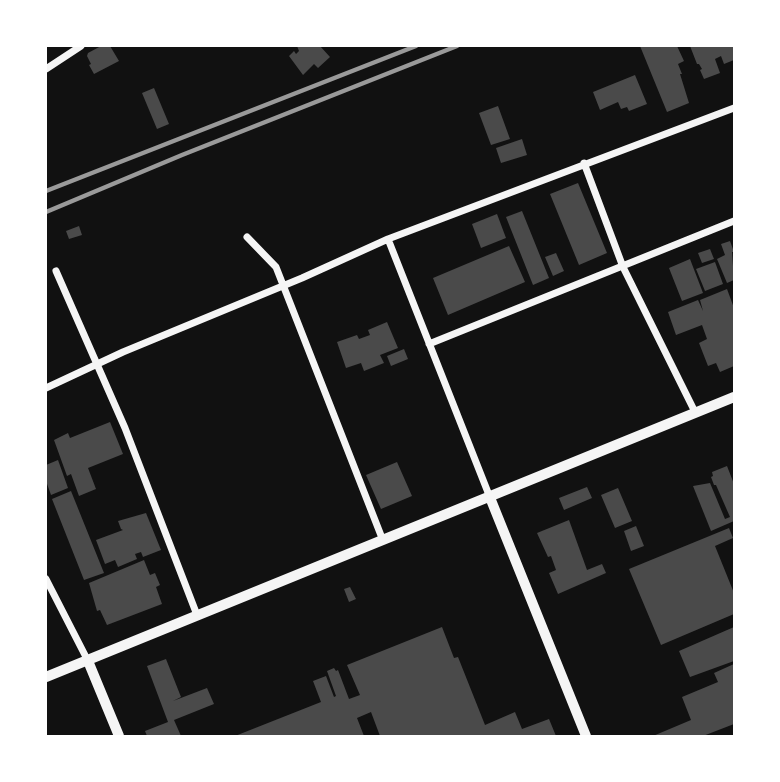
<!DOCTYPE html>
<style>
body{margin:0}
#map{position:relative;width:780px;height:782px;overflow:hidden;background:#111;font-family:"Source Sans 3",sans-serif}
canvas{display:block}
.frame{position:absolute;inset:0;border:47px solid #fff;pointer-events:none}
</style>
<div id="map">
<canvas width="780" height="782"></canvas>
<div class="frame"></div>
</div>
<script>
const g = document.querySelector('canvas').getContext('2d');
g.lineJoin = 'round';
function paint(path, color) { g.fillStyle = color; g.fill(path, 'evenodd'); }
const shape = rows => new Path2D(rows.map(r => 'M' + r).join(''));
function stroke(path, color, width, dash) { g.strokeStyle = color; g.lineWidth = width; g.lineCap = dash ? 'butt' : 'round'; g.setLineDash(dash || []); g.stroke(path); }
const building = shape([
 [101,46,110,46,119,61,94,74,89,65,91,64,87,56,88,53],
 [297,46,320,46,330,57,318,68,314,64,303,75,289,56,294,51,296,54,299,51],
 [640,46,677,46,684,61,678,64,682,74,680,74,689,103,667,112],
 [690,46,734,46,734,60,724,64,721,56,715,59,720,73,704,79,700,70,702,69,699,64,697,64],
 [635,75,647,104,629,111,627,107,621,109,618,102,600,110,593,92],
 [154,88,169,124,157,129,142,93],
 [498,106,510,139,491,145,479,113],
 [522,139,527,155,501,163,496,148],
 [578,183,607,253,579,265,550,194],
 [522,211,549,278,533,285,506,217],
 [497,214,506,238,481,248,472,224],
 [79,226,82,235,69,239,66,231],
 [730,241,734,252,732,252,734,280,727,283,717,259,725,255,721,244],
 [509,246,525,282,448,315,433,278],
 [710,249,714,259,702,263,698,253],
 [556,253,564,271,553,276,545,257],
 [690,259,703,293,682,301,669,268],
 [715,262,723,284,705,291,696,269],
 [727,289,734,308,734,366,720,372,716,363,708,366,699,343,707,339,702,325,676,335,668,312,698,300,703,311,700,300],
 [387,322,398,348,380,355,384,363,364,371,361,363,346,368,337,342,357,335,359,339,370,335,368,330],
 [404,349,408,359,391,366,387,356],
 [110,422,123,454,88,468,96,489,79,496,71,474,67,476,54,440,68,433,70,438],
 [58,460,68,488,51,495,46,481,46,465],
 [397,462,412,496,381,509,366,475],
 [727,466,734,484,734,521,711,531,693,486,710,483,725,519,730,517,716,485,714,485,711,477,713,476,712,472],
 [587,487,592,498,564,510,559,498],
 [618,488,632,521,615,528,601,495],
 [71,491,104,573,84,580,52,499],
 [146,513,161,550,143,557,141,552,135,554,137,559,118,567,115,560,105,564,96,540,123,530,121,529,118,521],
 [569,520,587,570,602,564,606,573,558,594,549,573,556,570,551,556,548,557,537,533],
 [636,526,644,546,631,551,624,531],
 [729,528,733,538,715,546,734,593,734,614,661,645,629,569],
 [144,560,150,575,155,573,160,585,156,587,162,604,107,625,100,610,97,611,89,583],
 [350,587,356,599,349,602,344,589],
 [442,627,454,658,458,657,485,725,515,712,522,729,549,719,556,736,380,736,371,712,357,718,364,736,235,736,321,702,313,681,326,676,334,697,336,696,327,671,334,668,336,671,338,670,349,699,360,695,347,665],
 [734,627,734,661,690,677,679,651],
 [166,659,181,697,173,701,207,688,214,704,174,720,181,736,147,736,145,731,168,722,147,666],
 [734,664,734,724,703,736,653,736,691,720,682,697,718,682,714,673]
]);
const minor = shape([
 [46,69,81,46],
 [584,163,623,267,695,412],
 [247,237,276,267,382,538],
 [388,239,489,495],
 [56,271,125,428,197,615],
 [429,344,734,221],
 [46,388,123,352,302,278,388,239,734,108],
 [46,579,88,661]
]);
const tertiary = shape([
 [489,495,586,736],
 [88,661,119,736],
 [46,677,734,397]
]);
const rail = shape([
 [46,191,416,46],
 [46,212,182,155,457,46]
]);
paint(building, '#4a4a4a');
stroke(minor, '#f5f5f5', 7);
stroke(tertiary, '#f5f5f5', 10);
stroke(rail, '#9a9a9a', 4.5);
</script>
